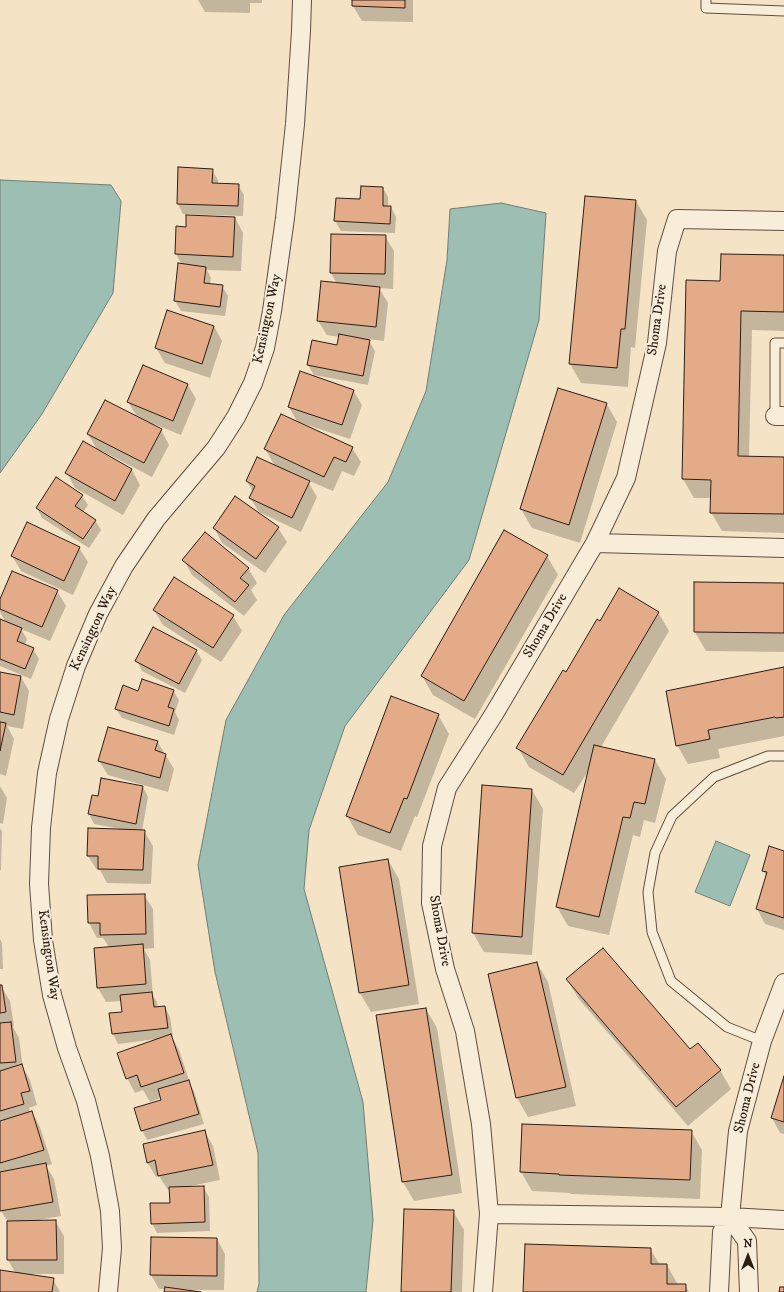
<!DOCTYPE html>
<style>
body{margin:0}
#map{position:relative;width:784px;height:1292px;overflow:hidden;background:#f5e3c5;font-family:"IM FELL DW Pica",serif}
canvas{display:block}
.north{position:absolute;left:728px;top:1236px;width:40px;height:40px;-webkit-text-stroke:3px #f8edd9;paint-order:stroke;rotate:0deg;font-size:11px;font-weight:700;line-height:16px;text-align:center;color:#2d1d15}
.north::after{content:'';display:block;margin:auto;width:14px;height:18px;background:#2d1d15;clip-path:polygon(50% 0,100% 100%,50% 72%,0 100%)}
</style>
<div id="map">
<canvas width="784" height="1292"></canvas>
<div class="north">N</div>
</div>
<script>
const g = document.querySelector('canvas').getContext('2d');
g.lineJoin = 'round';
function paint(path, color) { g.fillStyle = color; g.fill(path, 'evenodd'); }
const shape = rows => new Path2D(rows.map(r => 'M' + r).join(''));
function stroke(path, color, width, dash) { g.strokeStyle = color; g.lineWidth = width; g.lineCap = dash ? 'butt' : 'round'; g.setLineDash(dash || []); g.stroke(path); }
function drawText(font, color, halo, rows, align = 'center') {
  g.font = font + ' "IM FELL DW Pica",serif'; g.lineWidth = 4; g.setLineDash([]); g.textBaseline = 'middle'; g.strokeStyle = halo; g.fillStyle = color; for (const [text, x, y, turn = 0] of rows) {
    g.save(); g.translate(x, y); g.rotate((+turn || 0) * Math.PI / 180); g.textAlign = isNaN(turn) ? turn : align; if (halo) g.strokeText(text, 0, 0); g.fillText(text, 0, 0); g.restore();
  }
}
const water = shape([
 [0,180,111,185,121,201,113,293,42,414,0,473,0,180],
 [501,203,546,213,539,320,469,560,345,726,309,830,304,889,363,1102,373,1220,366,1292,257,1292,259,1284,258,1153,215,972,198,865,226,720,284,615,388,482,426,391,447,260,450,209,501,203],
 [716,841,750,855,730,906,695,892,716,841]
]);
const shadow = shape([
 [198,0,262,0,262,3,250,3,250,13,205,12],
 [353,0,413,0,413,22,362,21,353,6],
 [179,168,212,170,218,180,218,185,238,185,244,195,243,216,183,214,178,204],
 [383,188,388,197,388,207,391,207,396,217,395,233,341,231,335,221,361,200],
 [636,201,647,220,635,348,631,347,628,387,581,383,570,364],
 [235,218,243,233,241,271,207,270,211,278,210,285,222,286,228,296,225,316,181,311,175,301,182,265,176,254,187,228],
 [385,236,394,251,393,289,379,288,388,303,384,341,368,339,375,351,368,385,314,375,308,365,338,347,340,337,327,335,318,321,337,284,331,273],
 [784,256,784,331,752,330,749,457,784,458,784,533,722,531,711,512,711,498,694,498,683,479,687,281,721,282],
 [214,326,222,341,210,378,165,363,156,348],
 [188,385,196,399,181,435,142,419,142,420,161,430,169,445,152,477,102,451,101,452,132,470,140,485,123,515,75,488,67,473,98,451,88,434,138,418,128,402],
 [353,390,362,405,350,439,301,423,301,424,352,448,361,462,354,476,342,471,333,491,307,480,317,497,301,532,259,512,250,498,253,492,247,481,275,466,265,449,298,423,289,407],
 [606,403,617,422,580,543,532,528,521,509],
 [82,496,88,505,83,512,95,520,101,530,89,548,42,518,37,508],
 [214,528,278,528,287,542,265,573,222,543],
 [79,548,88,562,73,595,21,571,12,556],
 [547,556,558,575,475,719,433,695,422,676],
 [184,560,248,568,257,583,251,590,257,600,244,616,192,575],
 [175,579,233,616,242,631,221,662,163,625,154,610],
 [784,584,784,652,706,651,695,632],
 [57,591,66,606,50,641,21,629,27,639,25,645,33,649,39,659,31,679,0,666,0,620,6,623,0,612,0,602],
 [658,612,669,631,601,747,655,760,666,779,655,823,644,820,640,837,633,835,609,935,568,926,557,907,589,770,574,793,529,767,518,748,601,622],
 [196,650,202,660,185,693,142,671,137,661],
 [784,668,784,736,718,749,720,758,688,764,677,745],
 [0,673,21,677,29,691,23,729,7,726,14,739,6,776,0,774],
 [173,690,179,700,175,712,179,720,174,735,122,718,116,709,139,692],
 [438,715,449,734,417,817,415,816,401,851,358,835,347,816],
 [157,741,174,769,168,792,108,775,99,761],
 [102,779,143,787,148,797,142,831,144,831,153,846,151,884,107,883,100,870,97,870,88,856,119,830,120,829,94,824,89,814,92,796,99,797],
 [0,786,7,798,3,824,0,823],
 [532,790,543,809,532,955,484,952,473,933],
 [0,828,2,832,1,870,0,870],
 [784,852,784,930,765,924,757,909,767,877,763,871],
 [388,860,399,879,419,1004,371,1012,360,993],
 [144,895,153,909,154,948,144,949,150,960,153,996,157,1002,158,1008,165,1007,170,1017,173,1037,172,1037,179,1050,191,1086,194,1091,204,1124,147,1140,142,1130,162,1101,161,1098,150,1102,143,1090,135,1093,127,1078,157,1039,118,1044,113,1034,110,1014,123,1013,122,1001,106,1002,98,988,109,947,103,938,97,938,89,923,88,896],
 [0,939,2,943,3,969,0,969],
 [537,963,548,982,576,1106,528,1117,517,1098],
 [567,979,690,1050,720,1070,731,1089,688,1126,578,998],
 [0,986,1,986,10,1001,14,1026,13,1027,19,1038,23,1068,30,1080,37,1105,29,1108,30,1113,32,1112,40,1127,52,1164,46,1166,54,1179,61,1216,39,1220,55,1221,64,1236,64,1274,29,1274,53,1279,60,1292,0,1292,0,1271,16,1274,8,1260,8,1222,1,1211,0,1204],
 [426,1009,437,1028,462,1193,414,1201,403,1182],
 [784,1079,784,1134,780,1133,772,1118],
 [523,1125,691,1131,702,1150,700,1199,571,1194,570,1193,532,1191,521,1172],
 [205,1132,213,1146,220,1180,186,1187,203,1187,209,1197,210,1231,157,1233,152,1223,171,1203,170,1190,168,1190,159,1176,156,1177,147,1162],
 [453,1211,464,1230,462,1292,402,1292],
 [217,1239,225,1254,224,1290,189,1290,189,1291,195,1292,165,1292,166,1289,159,1289,151,1275],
 [650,1249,660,1265,667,1265,678,1285,685,1285,689,1292,524,1292]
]);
const building = shape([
 [352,0,405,0,405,8,352,6,352,0],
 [178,167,213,169,212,183,239,184,238,206,177,204,178,167],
 [361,186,383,187,383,206,391,206,390,224,334,221,336,198,360,199,361,186],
 [585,196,636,200,625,329,621,329,617,368,569,364,585,196],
 [186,215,235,217,233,257,175,254,176,226,186,227,186,215],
 [331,234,386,235,385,274,330,273,331,234],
 [721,254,784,255,784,312,741,311,738,456,784,457,784,514,710,513,711,480,682,479,686,280,720,281,721,254],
 [178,263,206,267,204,283,223,285,220,307,174,301,178,263],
 [321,281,380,287,376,327,317,321,321,281],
 [167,310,214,326,202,364,155,348,167,310],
 [339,334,370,340,363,376,307,365,312,340,337,345,339,334],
 [143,365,188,384,173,421,127,402,143,365],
 [300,371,354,390,342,425,288,407,300,371],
 [558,388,607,403,569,525,520,509,558,388],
 [105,400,162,429,144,463,87,434,105,400],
 [281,414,353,447,346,462,334,457,324,477,264,449,281,414],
 [83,441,132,469,115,501,65,473,83,441],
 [257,457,310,481,292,518,249,498,255,486,246,481,257,457],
 [56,477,83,495,75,506,96,520,83,539,36,508,56,477],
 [235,496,279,527,256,559,213,528,235,496],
 [27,522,80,547,64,581,11,556,27,522],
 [504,530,548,555,464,701,421,676,504,530],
 [205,532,249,568,240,578,249,585,235,602,182,560,205,532],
 [12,571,58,590,42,627,0,609,0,599,12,571],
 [174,577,234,615,213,648,153,610,174,577],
 [694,582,784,583,784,633,694,632,694,582],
 [619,588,659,612,563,775,516,748,563,670,566,672,597,619,600,621,619,588],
 [0,619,22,628,17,641,34,648,25,669,0,659,0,619],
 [153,627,197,650,179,684,135,661,153,627],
 [784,667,784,717,776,718,775,717,708,730,710,739,676,746,666,691,784,667],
 [0,672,21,676,14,715,0,712,0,672],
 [142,679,174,690,168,707,174,709,169,726,115,709,123,685,138,691,142,679],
 [391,696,439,714,407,799,404,798,390,833,346,816,391,696],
 [0,722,6,723,0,751,0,722],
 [108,727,158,741,155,750,166,754,160,778,98,761,108,727],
 [594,745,655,759,645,804,634,802,630,818,623,817,599,917,556,907,594,745],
 [101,778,143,786,136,824,88,814,92,795,98,796,101,778],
 [482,785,532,789,522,937,472,933,482,785],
 [88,828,145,830,143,870,98,869,98,856,87,856,88,828],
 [769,846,784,851,784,918,756,909,767,872,762,871,769,846],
 [388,859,409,985,359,993,339,867,388,859],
 [145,894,146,934,100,935,100,923,88,923,87,895,145,894],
 [143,944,146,984,97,988,94,948,143,944],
 [603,948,690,1049,698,1043,721,1070,676,1107,566,979,603,948],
 [537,962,566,1087,516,1098,488,974,537,962],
 [0,985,2,985,6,1012,0,1013,0,985],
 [152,992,154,1007,165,1006,168,1028,112,1034,109,1013,122,1012,120,995,152,992],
 [426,1008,452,1175,402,1182,376,1015,426,1008],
 [11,1022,16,1062,0,1063,0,1023,11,1022],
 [171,1034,184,1073,141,1087,137,1075,126,1079,117,1053,171,1034],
 [22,1064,30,1091,21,1093,24,1104,0,1111,0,1071,22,1064],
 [784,1076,784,1122,771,1118,784,1076],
 [189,1080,199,1114,141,1131,134,1108,161,1100,158,1089,189,1080],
 [32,1111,44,1150,0,1163,0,1121,32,1111],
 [522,1124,692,1130,690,1180,559,1175,559,1174,520,1172,522,1124],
 [205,1130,213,1165,158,1176,155,1160,147,1163,143,1144,205,1130],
 [46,1163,53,1202,0,1211,0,1172,46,1163],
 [204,1186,205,1222,151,1224,150,1203,170,1203,169,1187,204,1186],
 [404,1209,454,1210,451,1292,401,1292,404,1209],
 [56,1220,57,1260,7,1260,7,1221,56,1220],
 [151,1237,217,1238,217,1276,150,1275,151,1237],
 [525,1244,651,1248,651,1264,667,1264,667,1284,686,1284,686,1292,523,1292,525,1244],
 [0,1270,54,1278,52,1292,0,1292,0,1270],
 [165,1287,201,1292,164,1292,165,1287],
 [780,1287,784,1287,784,1292,779,1292,780,1287]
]);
const service = shape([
 [706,0,706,8,784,11],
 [775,416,775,343,784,343],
 [762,1041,727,1027,671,981,652,932,648,892,655,853,672,816,714,777,768,756,784,756]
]);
const minor = shape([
 [775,416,784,416],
 [595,543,784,548],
 [489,1214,730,1217,784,1220],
 [730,1217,747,1241,749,1292],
 [108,1292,112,1248,110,1211,100,1156,86,1101,67,1048,52,995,43,940,39,884,41,828,47,773,59,719,76,666,98,614,124,566,156,519,216,448,236,417,253,383,265,348,272,311,285,218,295,124,301,31,302,0],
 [483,1292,489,1214,481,1124,465,1031,445,969,431,903,432,846,447,788,494,714,595,543,626,478,657,343,667,251,677,219,784,221],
 [719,1292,722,1232,730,1217,738,1131,762,1041,784,983]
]);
const streetNames = [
 ["Kensington Way",268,319,-78],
 ["Shoma Drive",658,320,-82],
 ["Shoma Drive",546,626,-59],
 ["Kensington Way",94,629,-65],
 ["Shoma Drive",439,931,80],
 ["Kensington Way",48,955,82],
 ["Shoma Drive",748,1098,-76]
];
paint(water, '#9cbeb3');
stroke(water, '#707e74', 1);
paint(shadow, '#0003');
paint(building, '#e3ab87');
stroke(building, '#2d1d15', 1);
stroke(service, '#5f4e41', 11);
stroke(minor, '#5f4e41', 20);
stroke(service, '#f8edd9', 9);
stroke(minor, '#f8edd9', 18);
drawText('14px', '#2d1d15', '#f8edd9', streetNames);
</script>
